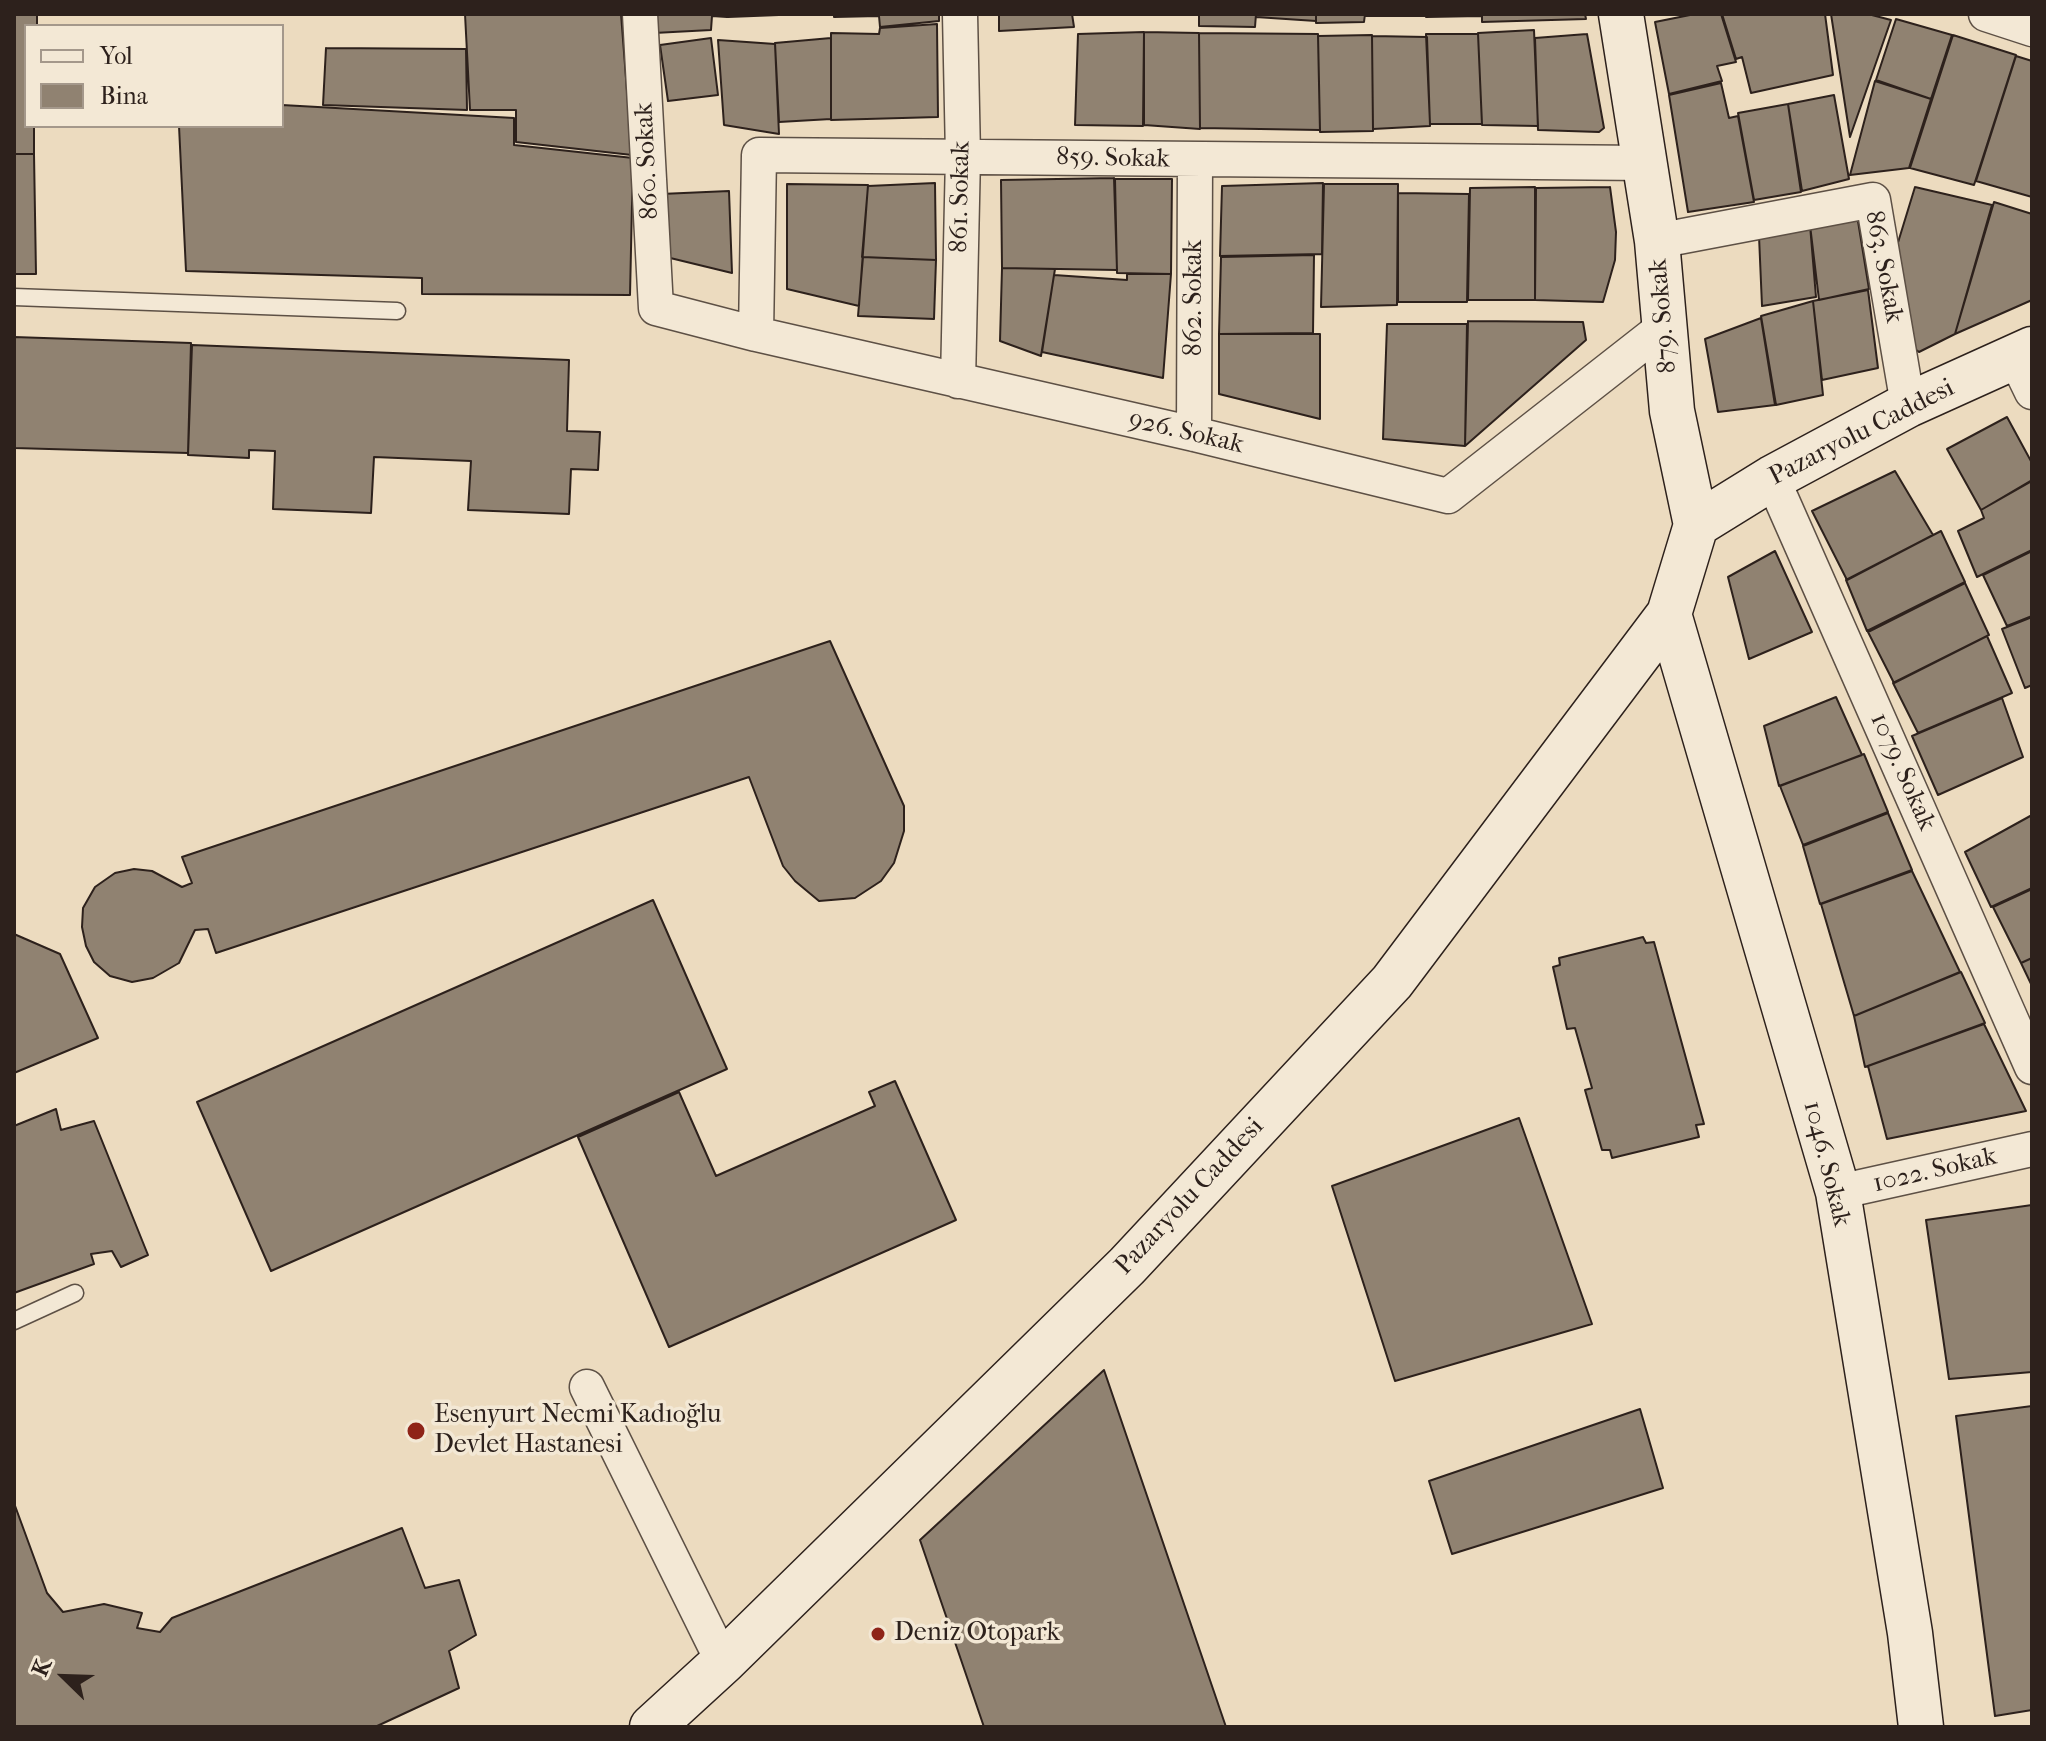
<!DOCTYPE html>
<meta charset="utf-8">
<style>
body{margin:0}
#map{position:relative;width:2046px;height:1741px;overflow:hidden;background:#ecdbbf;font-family:"IM FELL French Canon",serif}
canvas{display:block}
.frame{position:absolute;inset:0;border:16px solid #2d211c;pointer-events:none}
.legend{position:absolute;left:24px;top:24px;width:260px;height:104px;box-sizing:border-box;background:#f3e8d5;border:2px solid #a4988b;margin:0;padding:10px 14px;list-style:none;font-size:24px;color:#2d211c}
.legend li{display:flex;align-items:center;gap:16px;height:40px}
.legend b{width:40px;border:2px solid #a4988b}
.north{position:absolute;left:24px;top:1637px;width:80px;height:80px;-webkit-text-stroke:6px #f3e8d5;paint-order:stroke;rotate:293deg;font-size:22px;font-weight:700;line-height:32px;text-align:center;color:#2d211c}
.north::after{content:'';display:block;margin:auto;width:28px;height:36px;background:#2d211c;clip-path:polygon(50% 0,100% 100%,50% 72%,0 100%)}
</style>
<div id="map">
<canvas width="2046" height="1741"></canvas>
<div class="frame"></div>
<ul class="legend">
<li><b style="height:10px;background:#f3e8d5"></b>Yol</li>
<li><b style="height:22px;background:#908271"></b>Bina</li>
</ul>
<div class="north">K</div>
</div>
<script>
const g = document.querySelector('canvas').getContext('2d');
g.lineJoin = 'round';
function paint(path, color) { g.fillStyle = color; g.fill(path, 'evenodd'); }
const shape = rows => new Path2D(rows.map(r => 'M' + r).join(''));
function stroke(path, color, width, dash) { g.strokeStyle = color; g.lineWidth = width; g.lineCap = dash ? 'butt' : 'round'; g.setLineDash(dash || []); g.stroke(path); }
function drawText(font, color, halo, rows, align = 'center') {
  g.font = font + ' "IM FELL French Canon",serif'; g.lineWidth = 7; g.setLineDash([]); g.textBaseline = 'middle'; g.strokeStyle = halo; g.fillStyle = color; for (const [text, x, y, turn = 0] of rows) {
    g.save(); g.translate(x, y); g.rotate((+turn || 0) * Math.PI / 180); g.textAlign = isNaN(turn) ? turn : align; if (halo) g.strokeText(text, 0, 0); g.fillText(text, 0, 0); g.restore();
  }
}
const building = shape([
 [14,14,37,14,37,26,26,26,26,126,34,126,34,154,14,154,14,14],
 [465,14,621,14,632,155,516,142,516,110,470,110,465,14],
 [654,14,727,14,727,17,712,16,711,30,654,33,654,14],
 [727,14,779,14,779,15,728,17,727,14],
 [834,14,939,14,939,21,880,27,879,16,834,17,834,14],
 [999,14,1072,14,1074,27,999,31,999,14],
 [1199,14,1256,14,1255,27,1199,26,1199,14],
 [1256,14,1316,14,1316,21,1256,17,1256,14],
 [1316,14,1365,14,1364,22,1316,23,1316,14],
 [1365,14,1425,14,1425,16,1365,16,1365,14],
 [1426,14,1481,14,1481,16,1426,17,1426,14],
 [1482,14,1585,14,1586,19,1482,22,1482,14],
 [1695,14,1721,14,1736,62,1717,66,1722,81,1669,94,1655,22,1695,14],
 [1722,14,1825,14,1833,75,1751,93,1742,57,1736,59,1722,14],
 [1831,14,1868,14,1891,20,1850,137,1831,14],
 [1896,19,1952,35,1931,99,1876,80,1896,19],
 [937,24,938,117,831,120,831,33,879,34,880,28,937,24],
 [1534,30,1538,126,1482,125,1478,33,1534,30],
 [1144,32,1143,126,1075,125,1078,34,1144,32],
 [1144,32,1199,33,1200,129,1144,125,1144,32],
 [1199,33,1318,34,1320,130,1200,128,1199,33],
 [1426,34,1478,34,1482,124,1430,124,1426,34],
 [1587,34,1604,128,1599,132,1538,130,1535,38,1587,34],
 [1372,35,1373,131,1320,132,1318,36,1372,35],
 [1953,35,2016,55,1974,185,1910,168,1953,35],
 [1372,36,1427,37,1430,126,1373,129,1372,36],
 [711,38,718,95,668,101,660,45,711,38],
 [831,38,831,119,779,122,775,43,831,38],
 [718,40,775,44,779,134,724,125,718,40],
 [326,48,466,49,467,110,323,105,326,48],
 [2016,56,2032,61,2032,197,1976,181,2016,56],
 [1875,81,1931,99,1909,168,1850,175,1875,81],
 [1721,83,1729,118,1738,116,1754,202,1688,212,1669,95,1721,83],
 [1834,95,1849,179,1802,191,1788,104,1834,95],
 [1788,104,1801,192,1754,200,1738,113,1788,104],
 [282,105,514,118,514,145,633,158,630,295,422,294,422,278,186,271,179,126,282,126,282,105],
 [14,154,34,154,36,274,14,274,14,154],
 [1114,178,1117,270,1002,268,1001,180,1114,178],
 [1115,179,1172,179,1171,274,1117,273,1115,179],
 [935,183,936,260,862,257,868,186,935,183],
 [1323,183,1322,254,1220,256,1222,186,1323,183],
 [787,184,868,185,859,306,787,289,787,184],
 [1324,184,1398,184,1397,305,1321,307,1324,184],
 [1535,187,1535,300,1468,300,1470,188,1535,187],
 [1610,187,1616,232,1615,260,1603,302,1535,300,1536,188,1610,187],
 [1915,187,1992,205,1955,334,1919,352,1907,343,1896,249,1915,187],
 [729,191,732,273,662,256,661,194,729,191],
 [1398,193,1469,194,1467,302,1398,302,1398,193],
 [1994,202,2032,214,2032,300,1955,334,1994,202],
 [1857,215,1869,289,1819,300,1810,225,1857,215],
 [1810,225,1816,297,1762,306,1759,236,1810,225],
 [1314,255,1313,333,1219,334,1221,257,1314,255],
 [863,257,936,260,934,319,858,316,863,257],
 [1002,268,1055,269,1041,356,1000,341,1002,268],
 [1127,274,1171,274,1163,378,1042,352,1054,275,1127,280,1127,274],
 [1868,290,1878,368,1822,380,1813,301,1868,290],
 [1813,301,1823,395,1776,405,1761,316,1813,301],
 [1761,318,1775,405,1718,412,1705,339,1761,318],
 [1468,321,1583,322,1586,340,1465,446,1468,321],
 [1387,324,1467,324,1465,446,1383,439,1387,324],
 [1219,334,1320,334,1320,419,1219,394,1219,334],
 [14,337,191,343,188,453,14,448,14,337],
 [192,345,569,360,567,431,600,432,598,470,571,469,569,514,468,510,471,461,374,457,371,513,273,509,275,451,249,450,249,458,188,455,192,345],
 [2007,417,2032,463,2032,480,1981,510,1947,449,2007,417],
 [1895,471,1933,535,1847,580,1812,511,1895,471],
 [2032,481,2032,550,1977,577,1958,531,1984,518,1981,510,2032,481],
 [1941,531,1965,582,1867,631,1846,580,1941,531],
 [1775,551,1812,632,1749,659,1728,577,1775,551],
 [2032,551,2032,616,2007,626,1983,575,2032,551],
 [1965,583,1989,635,1894,683,1868,632,1965,583],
 [2032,617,2032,685,2025,688,2002,629,2032,617],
 [1987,636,2012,693,1918,733,1893,683,1987,636],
 [830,641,904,806,904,831,894,863,881,881,855,898,819,901,795,881,783,866,749,777,216,953,208,929,195,930,179,963,153,978,132,982,110,976,94,962,86,946,82,927,83,908,95,887,115,873,134,869,152,871,182,887,192,883,182,857,830,641],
 [1836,697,1862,755,1779,786,1764,726,1836,697],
 [2002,698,2023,757,1938,795,1912,736,2002,698],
 [1864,754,1888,812,1803,845,1780,786,1864,754],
 [1888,813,1912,870,1820,904,1803,846,1888,813],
 [2032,815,2032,888,1991,907,1965,852,2032,815],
 [1912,871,1960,972,1854,1016,1821,904,1912,871],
 [2032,889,2032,958,2021,963,1993,907,2032,889],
 [653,900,727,1069,271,1271,197,1102,653,900],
 [14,934,60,954,98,1038,14,1073,14,934],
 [1643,937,1646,943,1654,942,1704,1124,1696,1125,1699,1137,1612,1158,1610,1150,1602,1150,1585,1090,1592,1088,1575,1028,1567,1029,1553,967,1560,965,1559,958,1643,937],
 [2032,958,2032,986,2021,963,2032,958],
 [1961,972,1985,1023,1865,1067,1854,1016,1961,972],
 [1984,1024,2026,1111,1887,1139,1868,1066,1984,1024],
 [895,1081,956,1220,669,1347,578,1137,679,1092,716,1176,875,1106,869,1092,895,1081],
 [56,1109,61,1130,94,1121,148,1255,121,1267,112,1251,91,1254,94,1264,14,1293,14,1126,56,1109],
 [1519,1118,1592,1324,1395,1381,1332,1186,1519,1118],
 [2032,1205,2032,1372,1949,1379,1926,1220,2032,1205],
 [1104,1370,1226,1727,984,1727,920,1540,1104,1370],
 [2032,1406,2032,1710,1995,1716,1956,1416,2032,1406],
 [1640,1409,1663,1488,1452,1554,1429,1481,1640,1409],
 [14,1503,47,1593,63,1612,104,1604,142,1613,137,1628,160,1632,172,1618,402,1528,425,1588,459,1580,476,1635,449,1651,459,1688,375,1727,14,1727,14,1503]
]);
const lane = shape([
 [14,297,397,311],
 [14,1321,75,1293]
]);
const street = shape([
 [640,14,656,308,756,334,1194,434,1448,496,1665,326],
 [1986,14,2032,29],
 [1657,241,1873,200,1908,405],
 [756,334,759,155,1646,163],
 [2015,357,2032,392],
 [958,381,963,156,960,14],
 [1194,434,1195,161],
 [1772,478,2032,1067],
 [1838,1192,2032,1149],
 [587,1387,723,1662]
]);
const secondary = shape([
 [1696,525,1772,478,1908,405,2032,349],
 [1669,614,1838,1192,1910,1633,1921,1727],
 [652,1727,723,1662,1127,1266,1392,982,1669,614,1696,525,1672,411,1657,241,1621,14]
]);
const markers = [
 [416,1431,10,"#8f2418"],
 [878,1634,8,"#8f2418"]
];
const streetNames = [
 ["859. Sokak",1113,159,1],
 ["860. Sokak",648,161,-93],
 ["861. Sokak",961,197,-89],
 ["863. Sokak",1883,267,79],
 ["862. Sokak",1195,298,-90],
 ["879. Sokak",1664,316,-95],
 ["926. Sokak",1186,433,13],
 ["Pazaryolu Caddesi",1862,433,-27],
 ["1079. Sokak",1902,772,66],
 ["1046. Sokak",1826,1164,76],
 ["1022. Sokak",1935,1171,-13],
 ["Pazaryolu Caddesi",1190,1197,-47]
];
const poiNames = [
 ["Esenyurt Necmi Kadıoğlu",434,1416],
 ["Devlet Hastanesi",434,1446],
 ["Deniz Otopark",894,1634]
];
paint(building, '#908271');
stroke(building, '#2d211c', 2);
stroke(lane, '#5d5045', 19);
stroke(street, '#5d5045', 37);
stroke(secondary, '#2d211c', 47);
stroke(lane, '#f3e8d5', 16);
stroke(street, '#f3e8d5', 34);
stroke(secondary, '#f3e8d5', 44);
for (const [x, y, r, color] of markers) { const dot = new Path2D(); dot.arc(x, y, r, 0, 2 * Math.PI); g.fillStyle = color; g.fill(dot); stroke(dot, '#f3e8d5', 3); }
drawText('26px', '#2d211c', '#f3e8d5', streetNames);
drawText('26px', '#2d211c', '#f3e8d5', poiNames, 'left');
</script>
